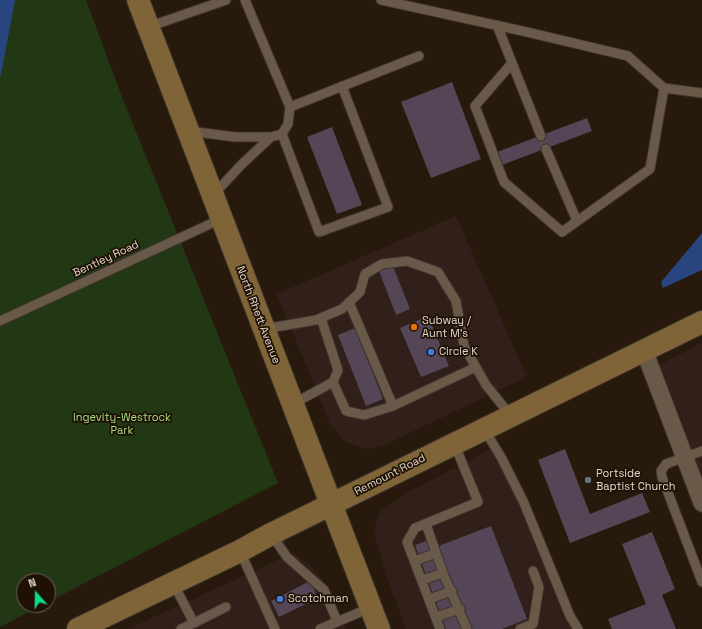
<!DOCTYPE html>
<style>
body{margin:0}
#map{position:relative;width:702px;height:629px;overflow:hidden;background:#271a0c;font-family:"Space Grotesk",sans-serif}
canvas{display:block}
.north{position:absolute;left:16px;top:573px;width:40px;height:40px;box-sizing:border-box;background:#1e1104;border:1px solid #6c6055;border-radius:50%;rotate:340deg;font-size:11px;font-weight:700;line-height:16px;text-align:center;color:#e1d7ce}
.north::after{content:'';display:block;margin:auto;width:14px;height:18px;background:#0ad98b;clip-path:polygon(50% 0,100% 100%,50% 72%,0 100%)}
</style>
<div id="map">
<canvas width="702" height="629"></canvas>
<div class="north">N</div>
</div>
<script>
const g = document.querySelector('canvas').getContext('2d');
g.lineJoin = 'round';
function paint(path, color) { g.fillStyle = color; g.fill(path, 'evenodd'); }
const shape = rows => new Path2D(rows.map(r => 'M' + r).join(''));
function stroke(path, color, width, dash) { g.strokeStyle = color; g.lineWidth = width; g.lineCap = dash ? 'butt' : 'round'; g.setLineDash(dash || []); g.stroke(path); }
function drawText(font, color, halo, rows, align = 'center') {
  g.font = font + ' "Space Grotesk",sans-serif'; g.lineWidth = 3.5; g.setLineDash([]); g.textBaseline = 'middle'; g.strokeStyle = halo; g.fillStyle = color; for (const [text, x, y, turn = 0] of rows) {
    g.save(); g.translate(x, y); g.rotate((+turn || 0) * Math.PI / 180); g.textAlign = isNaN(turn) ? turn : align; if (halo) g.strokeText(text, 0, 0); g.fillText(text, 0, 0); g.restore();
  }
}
const commercial = shape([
 [456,216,527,377,382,446,369,449,357,446,346,442,330,424,277,294],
 [702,343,702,503,651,369],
 [495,447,581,629,406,629,387,578,374,533,377,520,382,510,410,491],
 [293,553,309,564,328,586,346,629,128,629]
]);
const green = shape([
 [0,0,86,0,122,97,278,483,48,602,48,581,24,581,24,605,42,605,0,627]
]);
const water = shape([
 [0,0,15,0,1,75,0,75],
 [702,233,702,270,663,288,661,282]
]);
const building = shape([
 [452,82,481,159,431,178,401,102],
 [587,118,592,131,502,165,497,152],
 [332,127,362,205,337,214,307,137],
 [393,266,410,309,396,315,379,271],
 [428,316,449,366,421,377,400,328],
 [355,328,383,399,366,406,338,335],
 [565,449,590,514,642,493,650,512,570,543,538,460],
 [491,526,527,619,502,629,470,629,436,547],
 [652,532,675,589,662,595,676,629,612,629,608,619,646,604,622,544],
 [431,539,464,628,462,629,446,629,415,545],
 [310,581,318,598,279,617,271,601]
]);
const service = shape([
 [381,0,527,32,628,56,664,88,702,93],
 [497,25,541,136],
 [148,27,226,0],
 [512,63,475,106,504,182,562,232,650,169,664,88],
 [290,107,419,56],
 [189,131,235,137,271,137,282,134,288,124,290,107,245,0],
 [282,134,319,232,388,207,342,86],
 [546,149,577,221],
 [214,194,242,164,271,137],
 [349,302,393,406,476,367],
 [0,321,221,219],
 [264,329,316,320,342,309,360,292,365,274,382,264,407,261,438,272,456,301,464,346,486,385,511,416],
 [333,382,346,411,364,415,393,406],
 [293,404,333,382,338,370,321,318],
 [484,429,501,457,524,503,570,616,578,629],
 [702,451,666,464,661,471,662,477,702,582],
 [426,524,443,573,467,629],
 [271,534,287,557,324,590,337,621],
 [240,551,275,629],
 [415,561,436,553],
 [422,580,443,573],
 [173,583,194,623,181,629],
 [429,599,452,591],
 [436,617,460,609],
 [194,623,226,607],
 [320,629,370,608],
 [440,629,407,542,415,528,478,502,454,443],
 [520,629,533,624,539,587,533,571]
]);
const minor = shape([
 [644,350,702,503]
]);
const secondary = shape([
 [138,0,379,629],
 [78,629,240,551,271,534,702,322]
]);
const markers = [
 [414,327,4,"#e8710a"],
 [431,352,4,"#3f7fe0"],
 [588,480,4,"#6b7280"],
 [280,599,4,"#3f7fe0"]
];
const streetNames = [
 ["Bentley Road",106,259,-25],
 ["North Rhett Avenue",258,315,69],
 ["Remount Road",390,475,-27]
];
const poiNames = [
 ["Subway /",422,321],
 ["Aunt M's",422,334],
 ["Circle K",439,352],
 ["Portside",596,474],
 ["Baptist Church",596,487],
 ["Scotchman",288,599]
];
const parkNames = [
 ["Ingevity-Westrock",122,418],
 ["Park",122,431]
];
paint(commercial, '#312019');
paint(green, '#223714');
paint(water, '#29457f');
paint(building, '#544656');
stroke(service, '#3e332d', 11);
stroke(minor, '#3e332d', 19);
stroke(secondary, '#3e332d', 24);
stroke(service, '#695949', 9);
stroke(minor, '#695949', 17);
stroke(secondary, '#7f6438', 22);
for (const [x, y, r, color] of markers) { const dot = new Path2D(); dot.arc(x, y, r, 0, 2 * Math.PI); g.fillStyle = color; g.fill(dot); stroke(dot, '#1e1104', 1.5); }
drawText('11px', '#e1d7ce', '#1e1104', streetNames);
drawText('11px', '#e1d7ce', '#1e1104', poiNames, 'left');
drawText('11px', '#a7de82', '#1e1104', parkNames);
</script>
